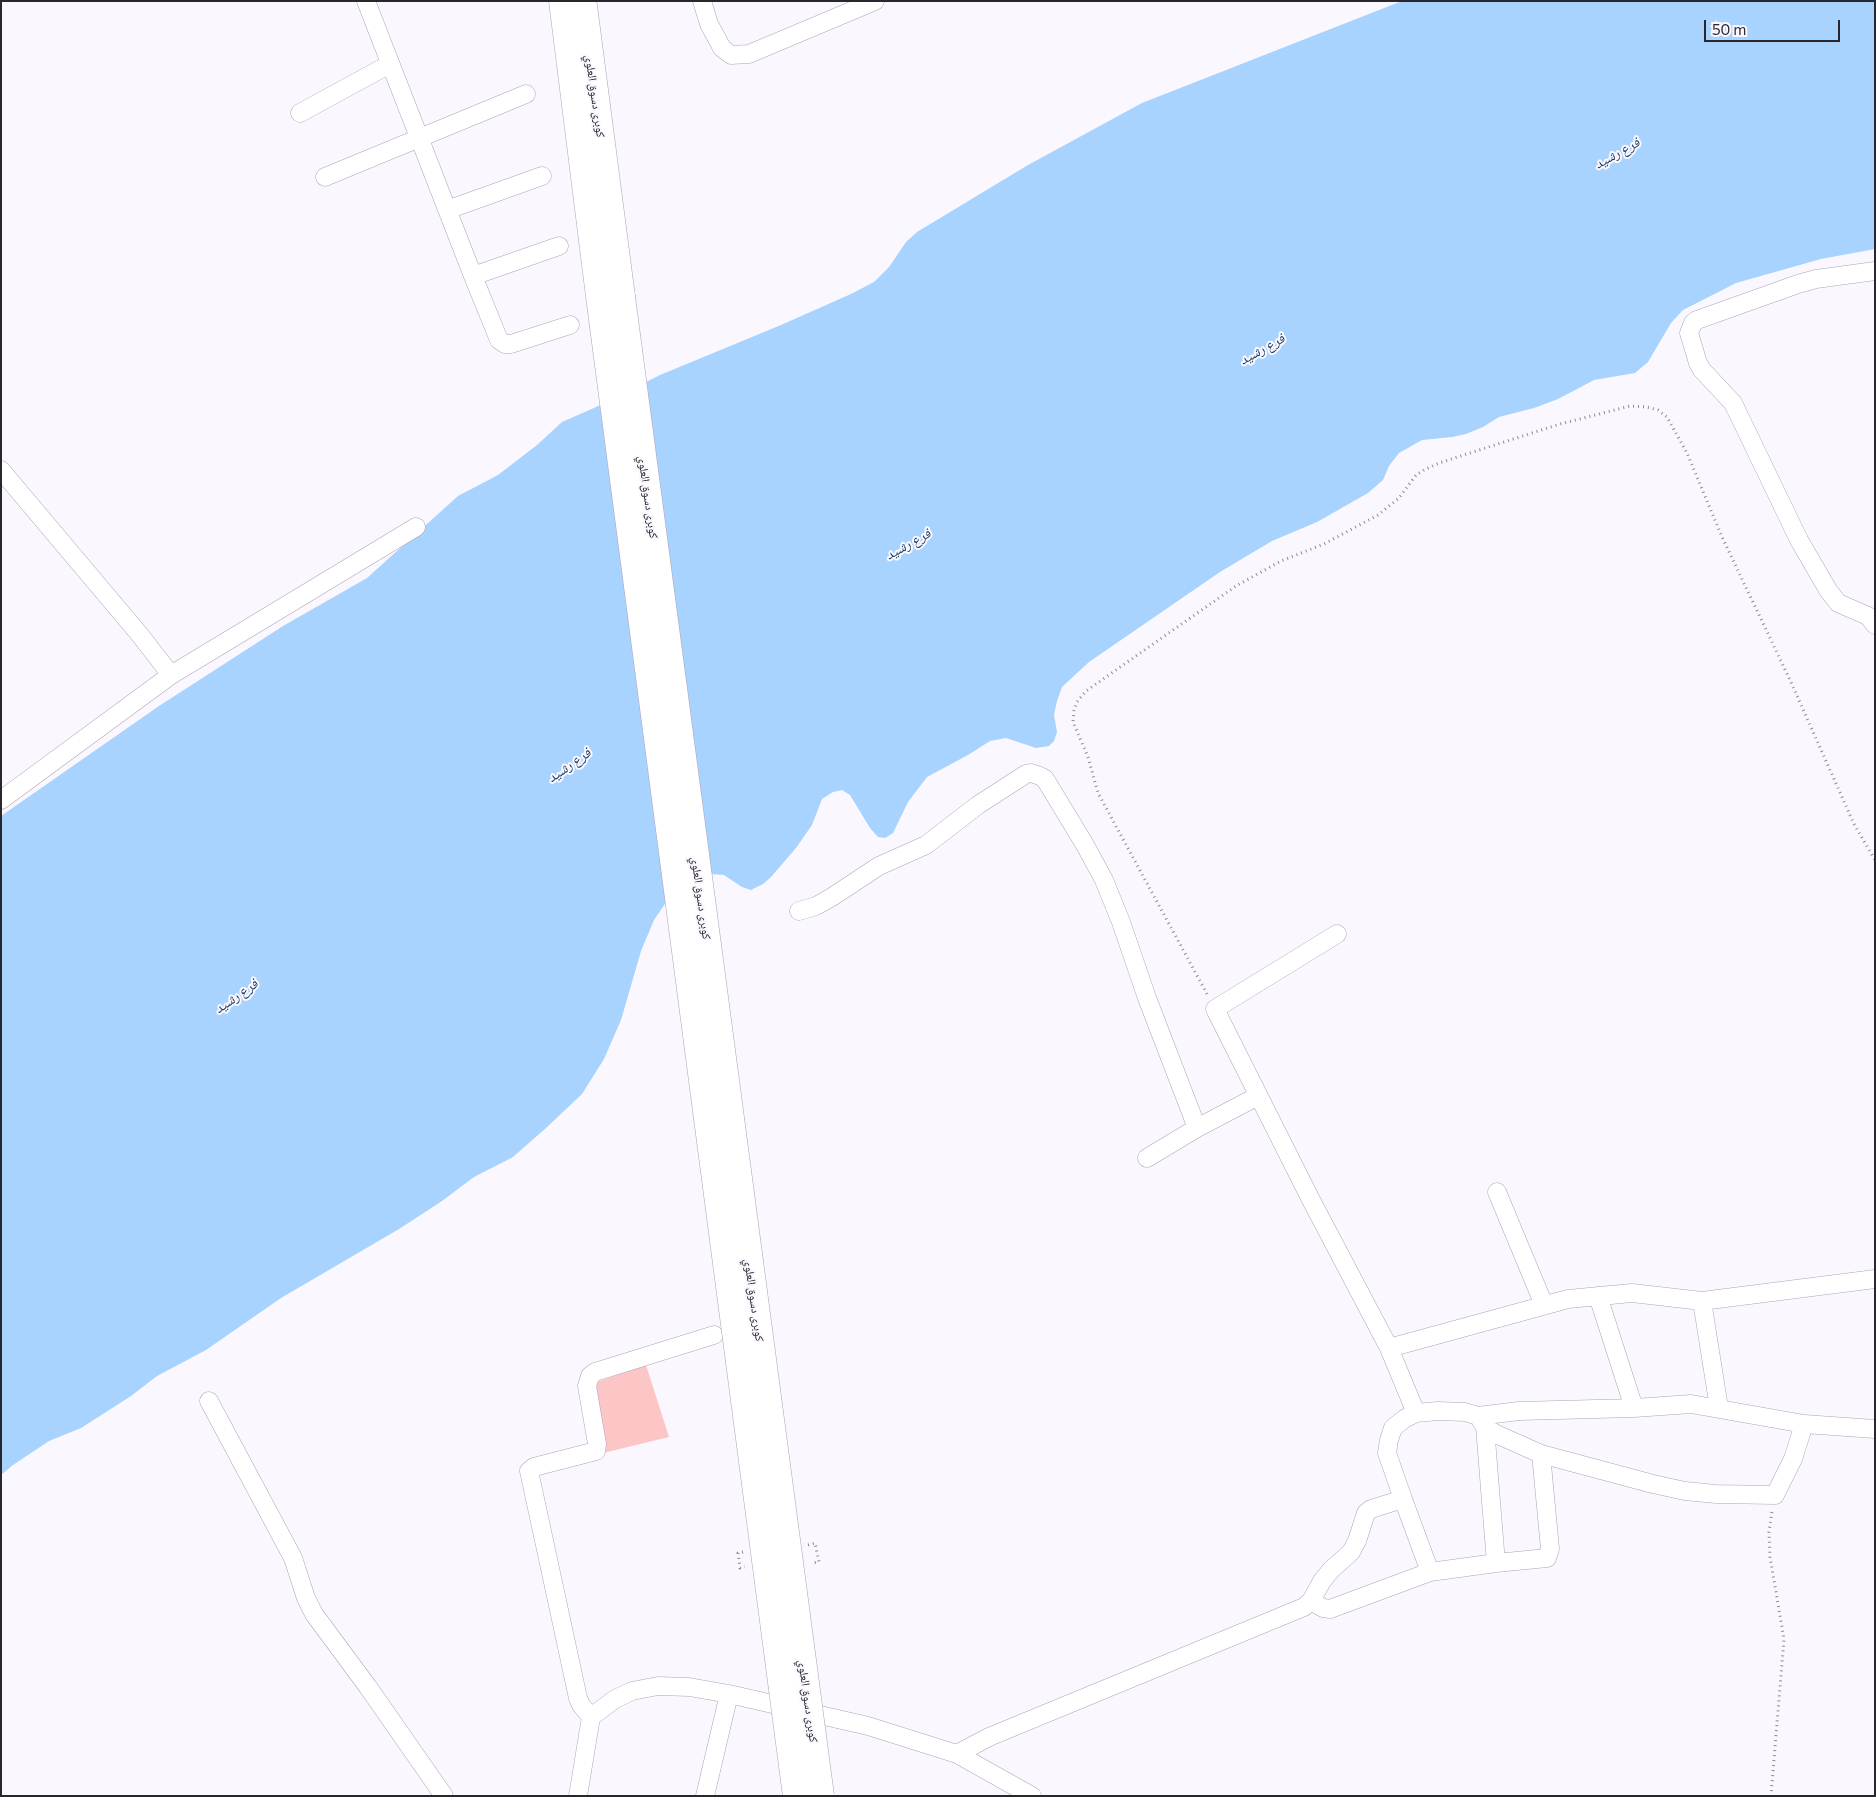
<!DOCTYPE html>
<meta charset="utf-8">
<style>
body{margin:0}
#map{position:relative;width:1876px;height:1797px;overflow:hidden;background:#fbf7ff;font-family:Commissioner,sans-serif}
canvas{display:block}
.frame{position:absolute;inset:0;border:2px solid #2a262d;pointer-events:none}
.scale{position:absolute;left:1704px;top:20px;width:136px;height:22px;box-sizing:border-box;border:2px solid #2a262d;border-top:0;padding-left:6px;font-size:15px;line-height:18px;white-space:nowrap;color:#2a262d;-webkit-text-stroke:4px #fbf7ff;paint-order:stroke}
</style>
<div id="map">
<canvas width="1876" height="1797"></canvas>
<div class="frame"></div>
<div class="scale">50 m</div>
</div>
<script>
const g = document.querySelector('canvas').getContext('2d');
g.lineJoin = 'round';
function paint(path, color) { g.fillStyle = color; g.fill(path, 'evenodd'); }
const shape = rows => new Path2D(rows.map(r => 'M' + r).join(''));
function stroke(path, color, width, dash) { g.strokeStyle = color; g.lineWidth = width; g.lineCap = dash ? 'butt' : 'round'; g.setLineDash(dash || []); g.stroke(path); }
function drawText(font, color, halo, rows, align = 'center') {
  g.font = font + ' Commissioner,"Noto Naskh Arabic",sans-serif'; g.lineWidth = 4; g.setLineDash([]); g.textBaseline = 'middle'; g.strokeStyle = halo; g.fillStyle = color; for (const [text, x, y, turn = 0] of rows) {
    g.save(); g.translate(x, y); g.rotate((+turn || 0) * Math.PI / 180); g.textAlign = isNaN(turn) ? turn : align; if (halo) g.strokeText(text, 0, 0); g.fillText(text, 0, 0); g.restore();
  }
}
const green = shape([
 [646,1365,669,1437,603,1453,588,1385]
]);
const water = shape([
 [1402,1,1875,1,1875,249,1821,259,1736,283,1683,310,1671,323,1648,362,1635,373,1594,380,1558,399,1534,408,1499,417,1483,427,1466,434,1452,437,1422,440,1399,453,1389,466,1383,480,1368,493,1317,522,1272,541,1220,572,1089,662,1062,687,1057,701,1054,715,1057,732,1054,741,1049,746,1036,748,1006,738,990,741,968,755,927,777,908,802,893,833,885,838,878,837,870,828,850,795,842,790,833,792,822,799,812,825,796,848,771,877,763,884,751,890,742,887,724,875,710,874,673,892,654,920,641,951,621,1020,604,1059,582,1094,546,1128,513,1157,474,1177,442,1201,399,1229,281,1298,206,1350,157,1376,131,1396,81,1428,49,1441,13,1465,1,1475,1,816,159,706,283,626,367,578,458,496,498,475,537,445,562,422,594,408,660,375,781,325,851,294,874,282,889,267,906,242,917,232,1028,165,1142,103]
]);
const path = shape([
 [1207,994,1098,793,1088,757,1073,722,1074,711,1077,702,1086,691,1236,586,1281,561,1324,544,1378,515,1399,498,1416,475,1424,470,1439,463,1560,424,1630,406,1647,407,1658,410,1667,417,1687,453,1722,537,1790,680,1854,824,1875,860],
 [808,1545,815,1543,819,1562,812,1563],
 [743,1552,738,1553,740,1568,745,1567],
 [1771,1796,1784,1639,1770,1557,1769,1532,1772,1511]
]);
const minor = shape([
 [366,1,473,276,499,340,505,344,511,344,570,325],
 [702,1,709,24,722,48,731,55,749,54,875,1],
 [300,113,390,64],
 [325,177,526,94],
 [447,210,542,176],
 [1875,271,1816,279,1798,284,1697,320,1693,323,1689,333,1698,363,1702,370,1733,403,1799,540,1828,590,1838,603,1868,616,1875,625],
 [473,276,559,246],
 [1,470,140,635,171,675],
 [1,800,171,675,416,527],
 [799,911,816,906,832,897,879,866,926,845,978,805,1026,774,1031,773,1040,776,1045,779,1085,845,1104,880,1121,922,1147,998,1197,1128],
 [1337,934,1215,1009,1310,1198,1389,1348,1568,1299,1632,1293,1702,1301,1875,1279],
 [1147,1158,1197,1128,1258,1096],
 [1497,1192,1544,1305],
 [1598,1296,1634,1408],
 [1702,1301,1719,1408],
 [1389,1348,1416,1413],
 [209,1401,293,1558,306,1598,314,1614,368,1687,444,1796],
 [1478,1416,1485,1427,1496,1434,1541,1454,1653,1484,1685,1491,1716,1494,1775,1495,1793,1459,1804,1424],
 [1485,1427,1496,1563],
 [1403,1499,1430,1572],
 [1311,1601,1323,1608,1330,1609,1430,1572,1496,1563,1547,1558,1550,1549,1541,1454],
 [591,1717,581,1705,578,1698,529,1471,534,1467,596,1451,597,1444,587,1386,590,1376,595,1372,714,1335],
 [957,1754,989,1737,1304,1607,1311,1601,1322,1581,1331,1570,1351,1552,1357,1541,1366,1513,1371,1509,1403,1499,1387,1453,1389,1440,1393,1428,1404,1419,1416,1413,1438,1411,1465,1412,1478,1416,1519,1411,1634,1408,1691,1404,1804,1424,1875,1429],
 [578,1796,591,1717,615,1699,632,1691,658,1686,689,1687,729,1694,868,1726,957,1754,1032,1796],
 [705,1796,729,1694]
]);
const trunk = shape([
 [563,1,601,304],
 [583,6,621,297]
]);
const trunkBridge = shape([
 [621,297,820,1796],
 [601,304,797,1796]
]);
const streetNames = [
 ["كوبرى دسوق العلوي",595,96,82],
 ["كوبرى دسوق العلوي",648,497,82],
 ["كوبرى دسوق العلوي",701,898,82],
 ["كوبرى دسوق العلوي",754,1300,82],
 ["كوبرى دسوق العلوي",808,1701,82]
];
const waterNames = [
 ["فرع رشيد",1617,153,-29],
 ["فرع رشيد",1262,349,-29],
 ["فرع رشيد",908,544,-29],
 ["فرع رشيد",569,765,-35],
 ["فرع رشيد",236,996,-35]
];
paint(green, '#fcc5c6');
paint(water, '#a7d3fe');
stroke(minor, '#afa3b6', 19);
stroke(trunk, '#afa3b6', 29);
stroke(path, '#8e8a92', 3, [1, 4]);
stroke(minor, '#fff', 18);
stroke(trunk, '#fff', 28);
stroke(trunkBridge, '#afa3b6', 29, []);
stroke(trunkBridge, '#fff', 28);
drawText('12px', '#2a262d', '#fbf7ff', streetNames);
drawText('italic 14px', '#173f62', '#fbf7ff', waterNames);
</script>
